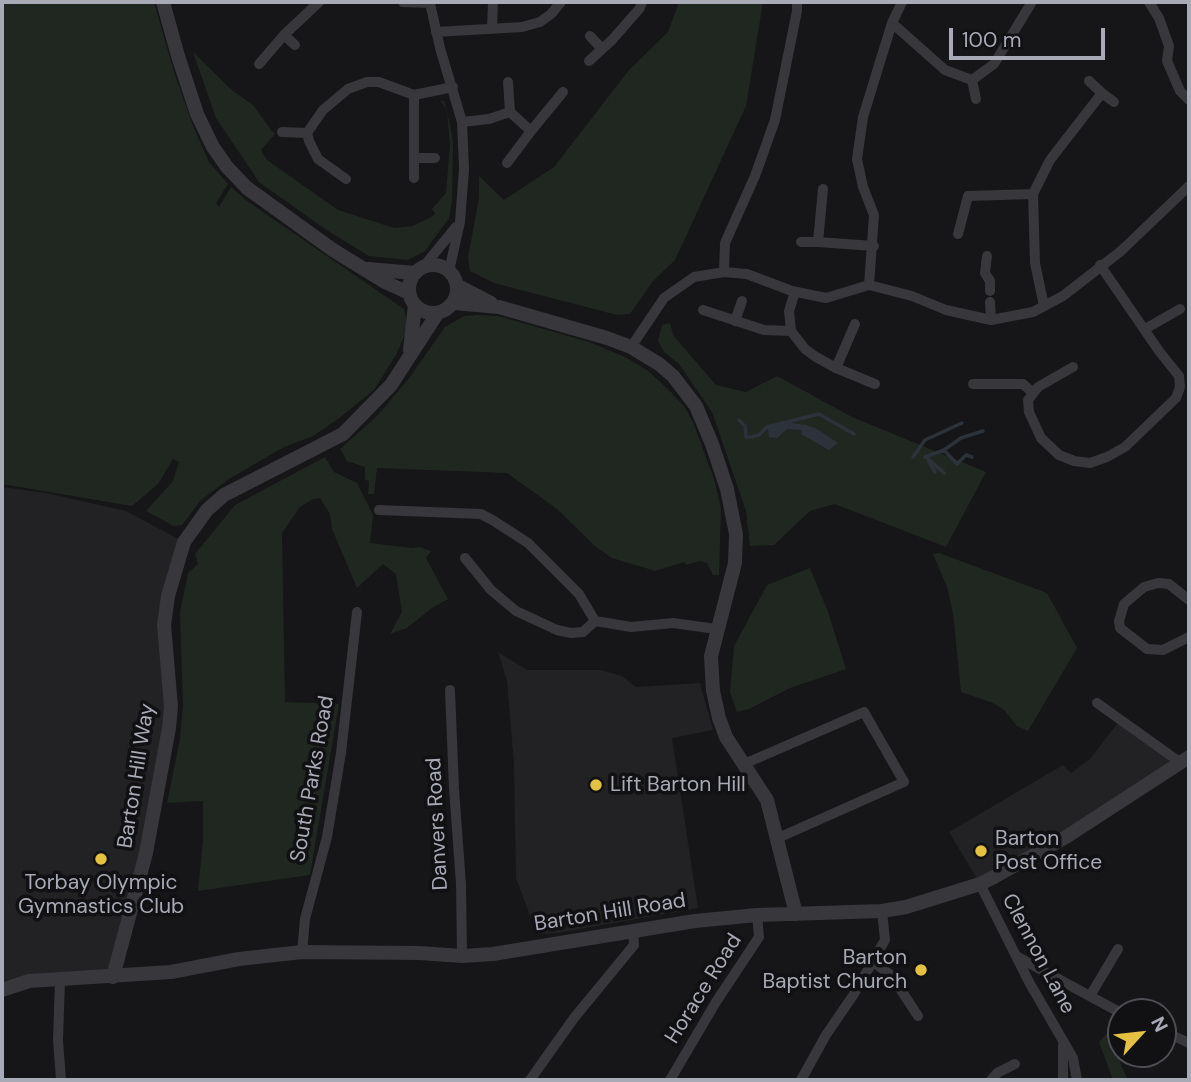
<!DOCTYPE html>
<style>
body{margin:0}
#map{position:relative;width:1191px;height:1082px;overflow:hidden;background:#161517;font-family:"DM Sans",sans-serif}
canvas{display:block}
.frame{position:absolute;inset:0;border:4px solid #a8abb6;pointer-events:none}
.north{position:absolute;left:1107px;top:998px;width:70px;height:70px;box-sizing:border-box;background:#111012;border:2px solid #4d4e54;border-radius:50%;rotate:63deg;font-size:19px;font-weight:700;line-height:28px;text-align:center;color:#a8abb6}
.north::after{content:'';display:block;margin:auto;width:24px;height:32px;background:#e4c141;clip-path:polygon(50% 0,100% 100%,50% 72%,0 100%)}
.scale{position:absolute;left:949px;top:28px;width:156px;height:32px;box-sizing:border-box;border:4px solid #a8abb6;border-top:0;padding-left:9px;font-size:21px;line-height:24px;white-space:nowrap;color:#a8abb6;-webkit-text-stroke:5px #111012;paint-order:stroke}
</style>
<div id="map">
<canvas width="1191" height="1082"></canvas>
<div class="frame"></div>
<div class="north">N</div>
<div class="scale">100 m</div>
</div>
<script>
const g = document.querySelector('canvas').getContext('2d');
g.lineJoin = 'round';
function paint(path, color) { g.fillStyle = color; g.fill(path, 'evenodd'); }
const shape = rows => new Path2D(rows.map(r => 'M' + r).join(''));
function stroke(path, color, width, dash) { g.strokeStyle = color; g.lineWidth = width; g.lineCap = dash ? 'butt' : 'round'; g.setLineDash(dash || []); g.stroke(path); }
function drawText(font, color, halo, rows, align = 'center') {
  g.font = font + ' "DM Sans",sans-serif'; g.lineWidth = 7; g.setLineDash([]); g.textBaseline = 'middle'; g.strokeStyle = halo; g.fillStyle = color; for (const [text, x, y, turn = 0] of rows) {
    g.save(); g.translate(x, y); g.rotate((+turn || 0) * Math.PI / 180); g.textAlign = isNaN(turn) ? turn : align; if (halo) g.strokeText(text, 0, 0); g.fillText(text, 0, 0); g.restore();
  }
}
const built = shape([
 [2,487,46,493,126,511,184,542,168,596,171,706,113,977,2,990],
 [498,652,527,670,601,670,622,676,636,687,700,683,713,730,672,738,698,908,558,933,537,934,516,878,514,764,507,681],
 [1120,720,1181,763,980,884,949,832,1063,765,1071,773,1090,759]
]);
const green = shape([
 [2,2,154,2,174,72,193,126,209,162,228,184,216,203,219,207,231,187,247,201,404,309,406,317,406,332,396,355,374,390,338,419,313,436,284,447,229,479,201,500,182,525,174,526,146,511,173,481,179,462,173,459,158,484,132,506,2,484],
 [679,2,763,2,746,106,675,260,653,281,630,314,617,315,494,283,470,271,468,258,479,197,479,176,504,200,554,167,629,70,668,32],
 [193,52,233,91,253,105,272,131,275,134,261,150,267,160,338,210,394,228,413,226,429,218,435,214,432,209,446,193,450,145,447,111,441,101,444,101,450,124,453,142,452,202,449,218,425,251,408,260,369,256,325,229,259,182,216,118],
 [478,315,498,316,589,342,625,357,647,370,669,390,684,406,693,422,715,482,721,509,719,575,713,575,707,563,700,561,686,565,684,562,655,571,612,558,596,547,557,509,507,473,377,468,374,494,368,494,369,481,365,480,365,467,347,461,340,449,377,416,409,378,445,327,464,316],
 [670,323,673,335,716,385,746,392,777,376,852,417,986,472,946,547,835,504,810,511,774,545,750,546,746,511,712,412,679,364,664,352,658,341,662,325],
 [325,457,334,472,357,483,373,515,370,543,412,548,420,547,431,551,426,558,448,599,432,608,407,628,390,634,402,612,396,574,383,564,357,588,332,529,330,514,320,498,313,499,300,507,282,533,285,702,339,704,310,875,198,891,203,841,203,801,167,803,180,739,183,706,180,612,188,573,198,564,195,554,235,505],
 [939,553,1047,593,1077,648,1028,731,1017,726,1004,710,993,703,961,692,953,613,947,587,933,554],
 [810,568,828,612,846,669,790,688,749,709,737,712,730,692,734,646,767,585],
 [1118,1021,1121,1023,1121,1054,1124,1054,1120,1063,1128,1080,1113,1080,1099,1042]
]);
const water = shape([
 [785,422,806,425,817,429,838,443,829,450,801,434,802,430,787,429,777,438,769,437,768,428]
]);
const stream = shape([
 [739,420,745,426,746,437,751,437,759,435,767,427,819,414,854,434],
 [944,450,957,464,966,455,972,457],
 [913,457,925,440,962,423],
 [925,457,944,450,961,438,983,431],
 [926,457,944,473],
 [929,462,935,472]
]);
const minor = shape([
 [403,2,430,3,440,48,462,122,464,169,460,222,449,271],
 [1149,2,1159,18,1169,46,1167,61,1180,91,1189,100],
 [892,23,945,70,972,80,994,64,1032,2],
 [492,28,493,2],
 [436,32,522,27,540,22,551,14,561,2],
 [284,35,295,45],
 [590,36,602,49],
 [589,61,612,40,640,8,642,2],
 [259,64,284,35,319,2],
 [972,80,976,99],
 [1089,81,1102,93],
 [508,82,510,112],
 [414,95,414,178],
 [462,122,489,119,510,112,531,131,563,92],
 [282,132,307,133],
 [414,158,435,158],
 [507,163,531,131],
 [346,179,318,159,309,141,307,133,323,110,348,89,367,82,379,82,414,95,453,87],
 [823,189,818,242,874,246],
 [958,234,968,196,1033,194],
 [801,242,818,242],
 [987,256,985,273,990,281,990,291],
 [424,266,456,227],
 [724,272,725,243,755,176,775,120,797,11,797,2],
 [869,285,912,296,946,310,991,320,1033,312,1063,296,1121,251,1189,186],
 [869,285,874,215,863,187,857,159,863,117,892,23,902,2],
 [795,292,789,311,791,331,805,349,816,357,836,368,875,384],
 [990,302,991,320],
 [1044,306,1035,263,1033,194,1050,160,1102,93,1114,102],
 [703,310,764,330,791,331],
 [735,321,742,301],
 [1145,329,1180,309],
 [631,347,664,298,694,277,724,272,747,274,792,291,826,298,869,285],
 [1073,367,1038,387,1028,400,1029,412,1041,438,1059,455,1074,461,1090,463,1107,457,1125,447,1176,398,1180,387,1179,376,1159,351,1100,265],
 [836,368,855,324],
 [973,384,1023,384,1032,392],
 [379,510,481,514,494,521,528,543,579,594,595,621,631,627,673,623,716,629],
 [465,558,491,590,516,611,557,630,571,633,583,632,595,621],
 [1189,600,1169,584,1158,583,1144,587,1124,604,1119,621,1120,628,1147,649,1163,650,1189,637],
 [450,690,454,789,461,884,462,956],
 [1097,703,1181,763],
 [744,764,864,712,904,782,778,838],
 [980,884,1029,982,1073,1058,1077,1080],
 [302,952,305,919,327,837,341,753,357,612],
 [1016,956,1121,1013],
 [873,962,891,975,918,1016],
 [60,979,58,1040,61,1080],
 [1090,996,1118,949],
 [1163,1031,1189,1043],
 [1063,1045,1063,1080],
 [530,1080,574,1018,634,945,633,929],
 [670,1080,716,1002,759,937,757,915],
 [801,1080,826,1035,854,994,885,940,882,911],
 [991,1080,997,1073,1015,1064]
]);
const tertiary = shape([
 [163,2,178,56,197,114,213,147,227,167,247,188,333,250,385,282,409,293],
 '409 289a24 24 0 1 1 48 0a24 24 0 1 1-48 0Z',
 [368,269,415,273],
 [458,286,491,303],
 [454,303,499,307,607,338,631,347,659,364,673,376,696,406,712,444,727,489,736,534,735,563,711,656,713,691,719,718,726,737,767,800,796,914],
 [410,350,415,305],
 [113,977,146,853,169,728,171,706,164,625,168,596,184,542,207,510,224,495,343,434,391,385,437,314],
 [2,990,29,981,171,972,239,959,302,952,419,953,462,956,493,954,695,921,757,915,882,911,906,907,980,884,994,877,1066,837,1189,757]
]);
const markers = [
 [596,785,7,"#e4c141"],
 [981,851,7,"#e4c141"],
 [101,859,7,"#e4c141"],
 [921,970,7,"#e4c141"]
];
const streetNames = [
 ["Barton Hill Way",137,776,-81],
 ["South Parks Road",313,779,-80],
 ["Danvers Road",438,824,-93],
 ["Barton Hill Road",610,913,-9],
 ["Clennon Lane",1038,954,62],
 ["Horace Road",704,989,-58]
];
const poiNames = [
 ["Lift Barton Hill",610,785],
 ["Barton",995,839],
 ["Post Office",995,863],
 ["Torbay Olympic",101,883,"center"],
 ["Gymnastics Club",101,907,"center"],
 ["Barton",907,958,"right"],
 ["Baptist Church",907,982,"right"]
];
paint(built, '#222124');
paint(green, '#202721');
paint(water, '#2c323a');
stroke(stream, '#2c323a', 3.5);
stroke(minor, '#37373c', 10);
stroke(tertiary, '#37373c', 14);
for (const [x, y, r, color] of markers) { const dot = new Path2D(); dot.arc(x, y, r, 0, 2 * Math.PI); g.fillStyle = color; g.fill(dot); stroke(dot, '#111012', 2.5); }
drawText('21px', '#a8abb6', '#111012', streetNames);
drawText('21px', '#a8abb6', '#111012', poiNames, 'left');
</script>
